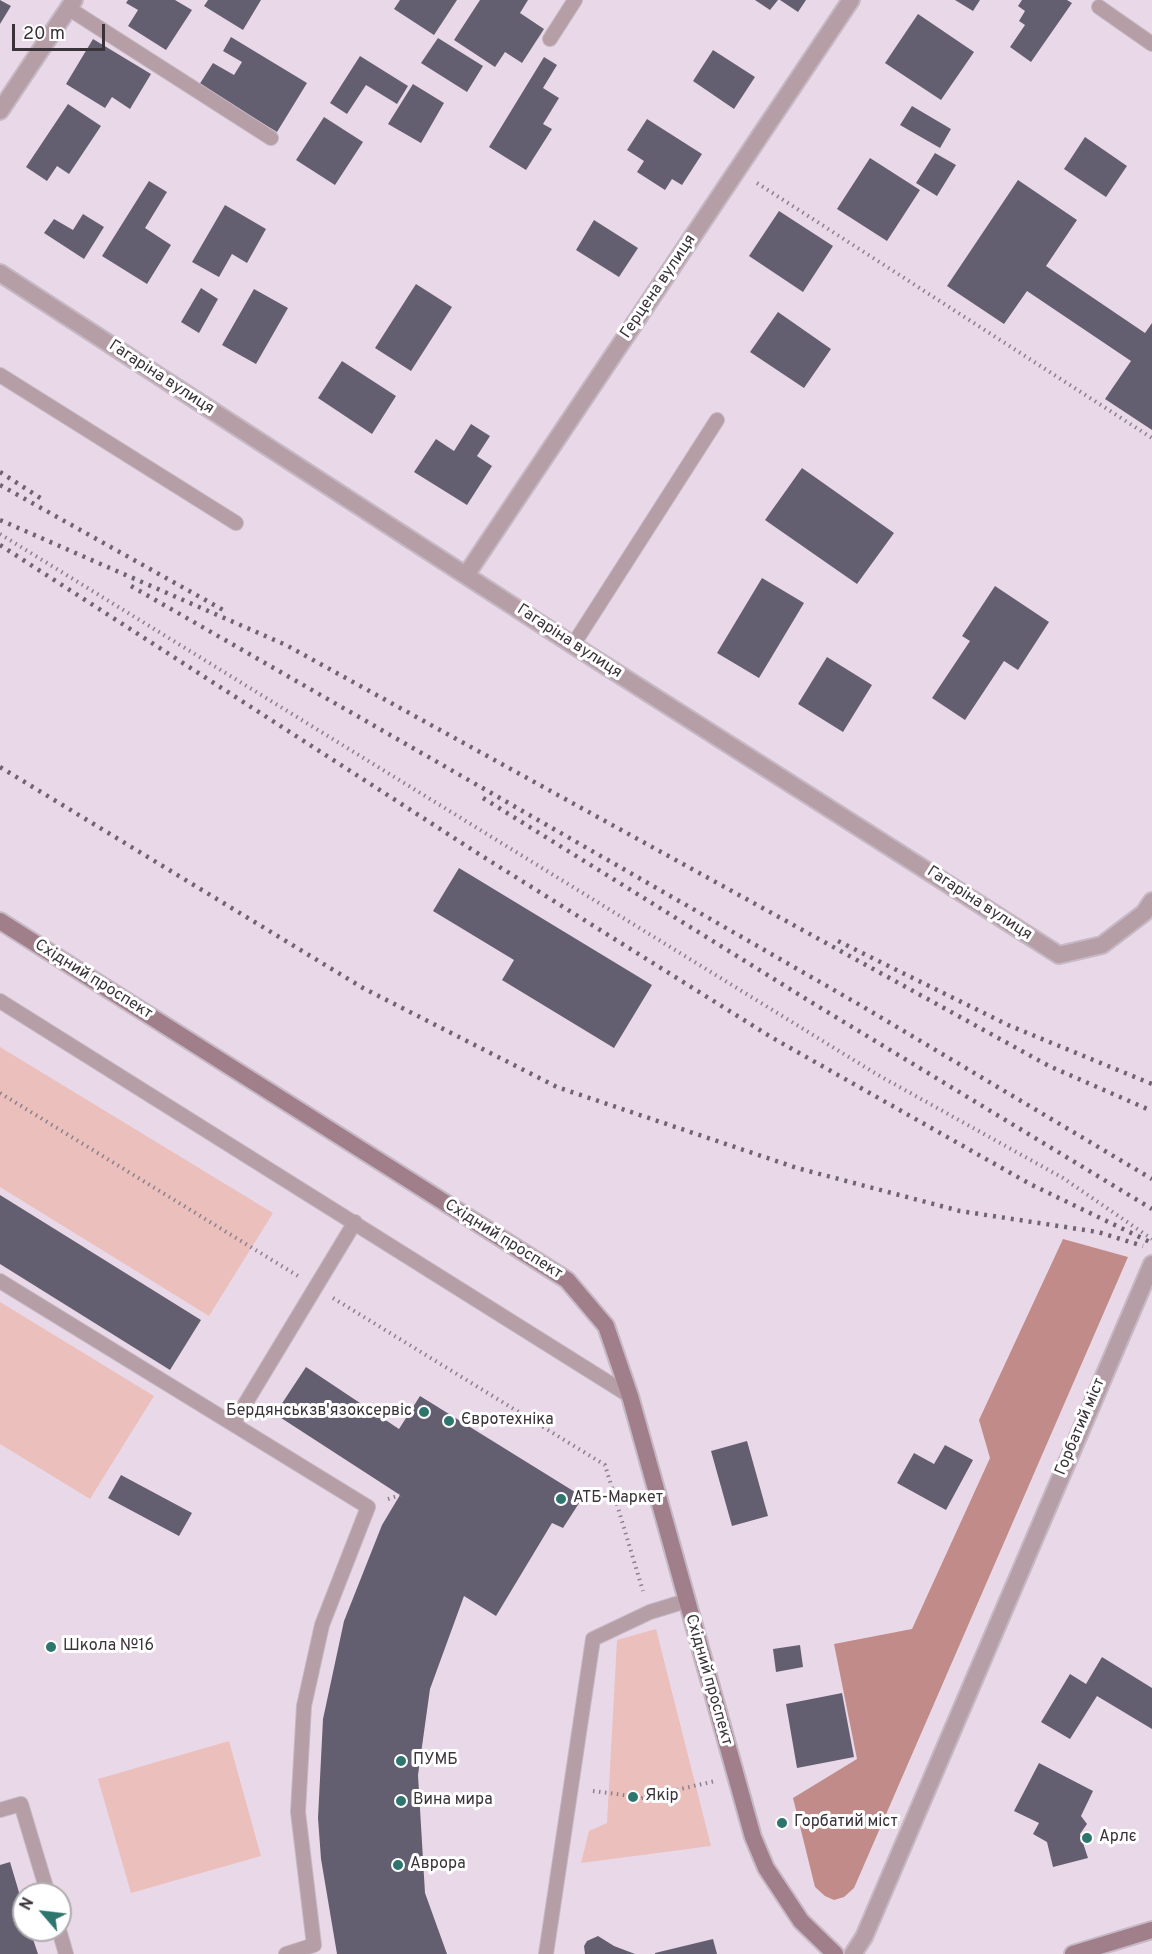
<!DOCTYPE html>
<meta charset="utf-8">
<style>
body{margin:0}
#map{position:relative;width:1152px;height:1954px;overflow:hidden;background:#e9d9e8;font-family:Overpass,sans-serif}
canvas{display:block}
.north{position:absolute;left:12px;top:1882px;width:60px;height:60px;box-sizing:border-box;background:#fff;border:2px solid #b0adb0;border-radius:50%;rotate:298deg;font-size:16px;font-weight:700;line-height:24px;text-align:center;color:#3a3339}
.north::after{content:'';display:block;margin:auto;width:21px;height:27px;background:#2d756d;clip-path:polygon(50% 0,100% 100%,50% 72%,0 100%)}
.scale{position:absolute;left:12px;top:24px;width:93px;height:27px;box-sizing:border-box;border:3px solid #3a3339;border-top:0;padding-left:8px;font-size:18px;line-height:21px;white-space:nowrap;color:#3a3339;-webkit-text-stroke:4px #fff;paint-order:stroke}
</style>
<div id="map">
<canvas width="1152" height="1954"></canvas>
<div class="north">N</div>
<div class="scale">20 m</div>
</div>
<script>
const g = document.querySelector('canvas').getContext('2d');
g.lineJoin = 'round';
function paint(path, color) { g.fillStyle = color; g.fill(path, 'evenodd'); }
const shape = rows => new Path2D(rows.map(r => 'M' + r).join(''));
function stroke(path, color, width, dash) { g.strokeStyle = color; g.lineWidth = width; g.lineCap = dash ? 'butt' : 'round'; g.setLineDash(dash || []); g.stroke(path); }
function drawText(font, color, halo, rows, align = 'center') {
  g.font = font + ' Overpass,sans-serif'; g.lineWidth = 6; g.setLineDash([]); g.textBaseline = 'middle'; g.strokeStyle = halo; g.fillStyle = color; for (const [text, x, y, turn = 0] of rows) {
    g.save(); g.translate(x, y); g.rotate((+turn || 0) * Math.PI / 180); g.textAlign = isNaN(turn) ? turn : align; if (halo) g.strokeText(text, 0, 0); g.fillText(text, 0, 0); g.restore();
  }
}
const green = shape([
 [0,1047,273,1213,209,1316,0,1187],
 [0,1302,154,1396,90,1499,0,1444],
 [656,1629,711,1846,581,1863,589,1831,607,1823,617,1640],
 [229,1741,261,1856,131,1893,98,1779]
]);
const forest = shape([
 [1063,1239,1128,1257,854,1888,844,1897,834,1900,825,1896,815,1887,793,1798,857,1759,834,1644,912,1629,990,1458,979,1420]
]);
const building = shape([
 [0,0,11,6,0,24],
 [128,0,175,0,192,10,166,50,128,26,138,10,126,3],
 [208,0,261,0,243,30,204,6],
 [400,0,457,0,434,35,394,9],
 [480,0,528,0,520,13,544,29,522,63,505,52,495,67,454,40],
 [755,0,778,0,770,10],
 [780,0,806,0,798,12],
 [955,0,980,0,973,11],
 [1022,0,1067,0,1072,3,1031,62,1010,47,1025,25,1019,21,1025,11,1018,6],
 [918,14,974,52,941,100,885,63],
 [231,37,307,83,277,132,199,85,213,63,234,75,242,62,223,51],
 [438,38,483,66,467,92,421,63],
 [93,39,151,74,130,109,112,97,105,108,66,84],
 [713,50,755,77,734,109,693,81],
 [360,56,408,86,397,104,366,85,347,114,330,103],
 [544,57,557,65,543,88,559,98,543,124,552,129,526,170,489,147],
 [413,84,444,103,421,143,388,124],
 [68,104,101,126,69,174,57,166,47,181,26,167],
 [912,106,951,129,940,148,900,125],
 [324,117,363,142,335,185,296,160],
 [647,119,702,154,682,185,672,179,665,190,637,172,644,161,627,150],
 [1085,137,1127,166,1106,197,1064,169],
 [935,153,956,165,937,196,916,183],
 [870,158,920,190,887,241,837,209],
 [1018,180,1077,220,1046,266,1145,333,1152,323,1152,430,1105,399,1131,361,1027,291,1004,324,947,286],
 [149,181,167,192,145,228,171,245,147,284,102,256],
 [225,205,266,229,247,263,232,254,219,277,192,262],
 [779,211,833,246,803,292,749,256],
 [83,214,104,227,84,259,44,233,54,219,73,230],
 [594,220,638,248,619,277,576,250],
 [416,284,452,307,411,371,375,348],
 [201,288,218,299,199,333,181,322],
 [254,289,288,308,256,364,222,345],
 [778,312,831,349,804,388,750,352],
 [342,361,396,396,372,434,318,398],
 [471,424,490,436,477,456,492,466,467,505,414,472,436,439,454,451],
 [802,468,894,533,857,584,765,520],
 [762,578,804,603,759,678,717,653],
 [995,586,1049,622,1018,670,1004,661,965,720,932,698,970,641,962,636],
 [827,657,872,685,843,732,798,704],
 [459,868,652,985,614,1048,502,980,514,960,433,911],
 [0,1195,201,1320,170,1370,0,1264],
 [306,1367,399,1429,420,1396,583,1497,563,1528,552,1523,496,1616,464,1596,430,1689,418,1775,425,1893,447,1954,337,1954,321,1859,318,1818,323,1719,344,1621,382,1525,400,1495,275,1414],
 [747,1441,768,1516,732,1526,711,1451],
 [945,1445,973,1460,946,1510,897,1483,914,1453,934,1464],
 [121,1475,192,1513,179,1536,108,1498],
 [800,1645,803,1667,776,1672,773,1649],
 [1102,1657,1152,1688,1152,1729,1097,1696,1070,1739,1041,1722,1070,1674,1086,1684],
 [842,1693,854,1757,797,1768,786,1704],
 [1039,1763,1093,1791,1081,1816,1087,1824,1080,1834,1088,1858,1053,1867,1047,1842,1033,1834,1039,1823,1014,1811],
 [10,1862,24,1909,24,1930,30,1930,38,1954,0,1954,0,1865],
 [598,1936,614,1946,635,1954,585,1954,584,1946,587,1941],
 [713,1939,717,1954,655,1954,655,1953]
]);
const path = shape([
 [757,183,1152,438],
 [0,534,878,1075,1063,1178,1152,1239],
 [0,1093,298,1276],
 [333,1298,605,1465,643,1591],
 [388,1499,400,1495],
 [593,1791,631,1796],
 [638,1799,632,1800,631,1796,635,1794,638,1799,715,1781]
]);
const service = shape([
 [1099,7,1152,44],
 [68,8,271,138],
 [550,39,575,0],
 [0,375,236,523],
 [573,645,717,420],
 [0,1001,630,1396],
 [0,1281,368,1507,322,1625,304,1706,298,1812,314,1945,286,1954],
 [233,1424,355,1222],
 [0,1810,21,1804,48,1894],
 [59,1930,66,1954],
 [546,1954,593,1639,650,1612,686,1601]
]);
const minor = shape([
 [0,111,74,0],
 [0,273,573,645,1059,955,1102,945,1144,913,1152,901],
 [466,575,851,0]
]);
const tertiary = shape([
 [853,1954,864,1937,1152,1264]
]);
const secondary = shape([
 [0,921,567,1280,606,1326,630,1396,753,1837,766,1868,801,1921,835,1954],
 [1073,1954,1152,1930]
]);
const rail = shape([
 [0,472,45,501],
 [0,485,225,611],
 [0,520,286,645,1049,1066,1152,1111],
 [0,545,482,856,771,1037,1030,1184,1152,1243],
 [131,586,860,1005,1152,1179],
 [0,767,363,988,557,1087,797,1168,960,1211,1098,1232,1143,1246],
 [483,798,806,999,1152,1209],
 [838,941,1008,1025,1152,1084]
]);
const markers = [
 [424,1412,6,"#2d756d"],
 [449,1421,6,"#2d756d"],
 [561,1499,6,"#2d756d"],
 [51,1647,6,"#2d756d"],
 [401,1761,6,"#2d756d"],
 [633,1797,6,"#2d756d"],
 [401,1801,6,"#2d756d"],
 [782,1823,6,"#2d756d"],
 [1087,1838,6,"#2d756d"],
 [398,1865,6,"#2d756d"]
];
const streetNames = [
 ["Герцена вулиця",659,287,-56],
 ["Гагаріна вулиця",161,378,33],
 ["Гагаріна вулиця",569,642,33],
 ["Гагаріна вулиця",979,904,33],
 ["Східний проспект",93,980,32],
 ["Східний проспект",503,1240,32],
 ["Горбатий міст",1081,1427,-67],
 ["Східний проспект",708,1680,74]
];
const poiNames = [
 ["Бердянськзв'язоксервіс",412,1412,"right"],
 ["Євротехніка",461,1421],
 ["АТБ-Маркет",573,1499],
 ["Школа №16",63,1647],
 ["ПУМБ",413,1761],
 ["Якір",645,1797],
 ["Вина мира",413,1801],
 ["Горбатий міст",794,1823],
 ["Арлє",1099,1838],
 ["Аврора",410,1865]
];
paint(green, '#ebbfbc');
paint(forest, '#c08b88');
paint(building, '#645f70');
stroke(service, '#c6b8c5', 16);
stroke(minor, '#c6b8c5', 20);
stroke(tertiary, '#c6b8c5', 20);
stroke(secondary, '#c6b8c5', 20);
stroke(path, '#8c818b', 4, [1.5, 4.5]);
stroke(service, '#b59ea6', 14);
stroke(minor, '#b59ea6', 16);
stroke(tertiary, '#b59ea6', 16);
stroke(secondary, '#a07e8a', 16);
stroke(rail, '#6f656e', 4.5, [3, 6]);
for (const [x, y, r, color] of markers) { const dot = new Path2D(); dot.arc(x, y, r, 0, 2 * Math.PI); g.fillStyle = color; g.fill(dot); stroke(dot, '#fff', 2); }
drawText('16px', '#3a3339', '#fff', streetNames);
drawText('16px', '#3a3339', '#fff', poiNames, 'left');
</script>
